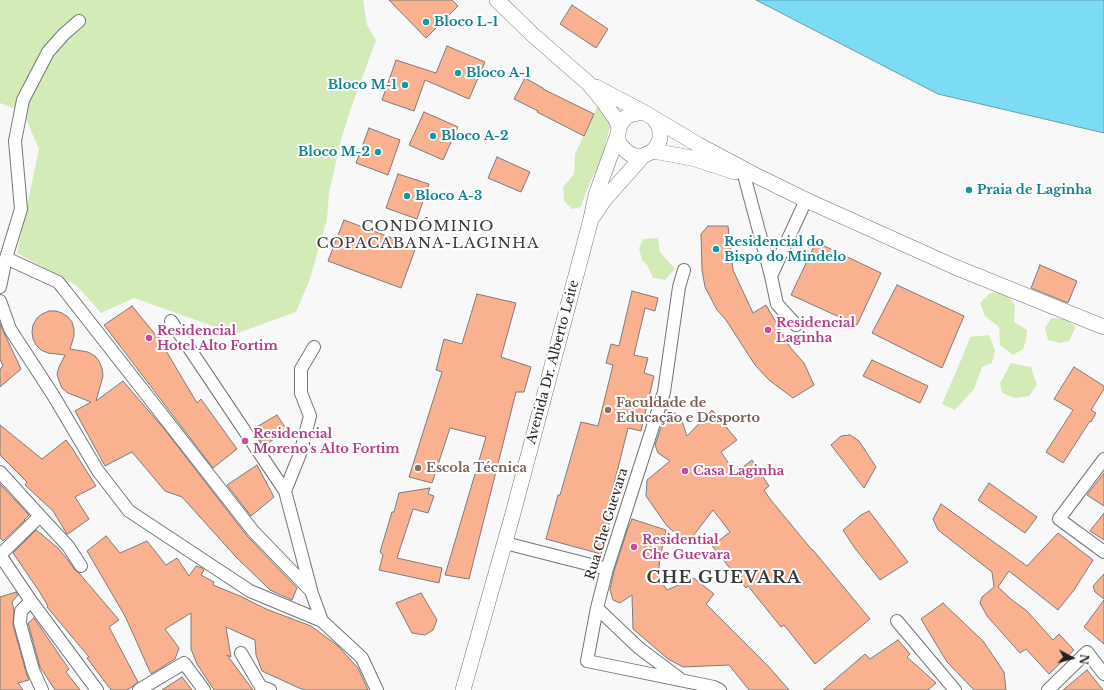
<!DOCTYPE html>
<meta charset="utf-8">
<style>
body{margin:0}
#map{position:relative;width:1104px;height:690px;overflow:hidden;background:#f8f8f9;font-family:"Libre Baskerville",serif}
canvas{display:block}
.north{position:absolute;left:1052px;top:638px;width:40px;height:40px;-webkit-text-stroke:3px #fff;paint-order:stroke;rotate:97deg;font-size:11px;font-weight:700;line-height:16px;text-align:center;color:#222}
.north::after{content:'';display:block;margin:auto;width:14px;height:18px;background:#222;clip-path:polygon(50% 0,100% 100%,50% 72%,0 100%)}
</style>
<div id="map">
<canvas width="1104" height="690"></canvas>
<div class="north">N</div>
</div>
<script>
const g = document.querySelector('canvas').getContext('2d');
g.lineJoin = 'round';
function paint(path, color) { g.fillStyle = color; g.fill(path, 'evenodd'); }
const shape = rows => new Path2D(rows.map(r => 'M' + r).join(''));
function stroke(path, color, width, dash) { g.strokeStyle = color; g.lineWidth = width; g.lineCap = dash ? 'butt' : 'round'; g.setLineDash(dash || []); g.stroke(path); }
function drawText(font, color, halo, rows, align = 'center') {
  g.font = font + ' "Libre Baskerville",serif'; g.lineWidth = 4; g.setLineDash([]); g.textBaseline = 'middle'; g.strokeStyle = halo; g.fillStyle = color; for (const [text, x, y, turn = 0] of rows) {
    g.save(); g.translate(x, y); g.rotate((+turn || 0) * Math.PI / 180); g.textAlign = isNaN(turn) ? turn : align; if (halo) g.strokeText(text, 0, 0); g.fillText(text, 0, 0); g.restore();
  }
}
const green = shape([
 [0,0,363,0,367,25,376,40,350,111,341,140,329,193,327,219,310,279,296,312,235,334,134,298,101,313,77,286,17,253,39,149,23,112,0,103],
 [598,105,611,125,606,140,604,158,593,176,587,189,581,207,572,209,564,201,563,187,574,174,575,154],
 [658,238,660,252,675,269,665,280,653,278,647,265,642,260,639,248,643,239],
 [1005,292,1015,305,1014,322,1027,330,1026,340,1023,349,1013,355,1000,345,999,327,985,316,980,303,990,293],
 [1051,318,1065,319,1076,327,1069,341,1060,343,1048,340,1045,328],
 [989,335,995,350,992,363,982,367,974,389,955,410,942,404,961,360,970,337],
 [1011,363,1031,367,1037,385,1029,396,1015,398,1002,393,1000,383]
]);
const water = shape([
 [756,0,1104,0,1104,133,938,94,756,0]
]);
const building = shape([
 [389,0,452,0,458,6,426,38,389,0],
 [572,5,608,29,596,48,560,24,572,5],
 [447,46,485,62,469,99,425,80,414,111,382,100,396,60,436,73,447,46],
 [525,78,543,88,543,89,594,114,584,136,537,112,538,111,514,99,525,78],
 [424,112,458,127,443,160,409,145,424,112],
 [369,128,400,140,388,175,356,163,369,128],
 [497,157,530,172,521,192,488,178,497,157],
 [398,174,429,184,417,219,386,208,398,174],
 [344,220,416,247,401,288,328,261,344,220],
 [708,226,728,226,733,270,753,313,766,305,790,347,804,363,814,385,793,398,769,380,755,365,726,320,717,310,705,287,702,270,701,234,708,226],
 [816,242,881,273,857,325,791,295,816,242],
 [1040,265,1077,281,1068,303,1031,288,1040,265],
 [897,285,964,316,942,368,872,333,897,285],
 [632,291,658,298,655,311,645,308,634,355,648,358,644,373,654,376,641,431,628,428,608,508,613,510,601,554,546,539,558,495,560,495,581,422,598,426,613,365,606,363,611,344,619,346,632,291],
 [477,294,516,303,501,357,531,367,524,392,516,392,469,579,445,575,486,437,450,428,432,483,409,477,442,372,436,370,444,339,462,344,477,294],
 [132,306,159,339,197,403,201,399,237,449,213,468,104,325,132,306],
 [49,311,56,311,62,313,68,317,72,322,74,329,74,336,70,349,88,352,95,356,99,361,102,368,103,376,96,401,123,381,165,430,247,536,297,588,292,600,270,590,236,557,182,497,165,491,132,452,105,466,75,411,91,402,68,393,62,388,59,381,57,374,59,367,65,355,48,353,41,350,36,345,33,339,32,332,33,325,37,318,42,314,49,311],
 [0,324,21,369,0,387,0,369,3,366,0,359,0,324],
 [872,360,928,386,920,403,863,376,872,360],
 [1074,367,1104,386,1104,389,1091,410,1096,413,1091,422,1090,421,1063,463,1046,452,1073,410,1054,399,1074,367],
 [667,410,680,415,687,436,712,410,737,440,721,452,735,473,752,460,769,486,764,490,770,499,812,550,813,550,870,619,815,664,784,625,781,627,748,586,746,588,712,546,730,532,713,510,690,540,683,540,667,526,646,496,647,480,670,461,658,453,655,445,667,410],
 [277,415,287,430,264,446,253,429,277,415],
 [0,425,42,459,66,440,72,448,96,486,75,497,89,519,68,534,67,534,53,511,25,485,27,482,0,455,0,425],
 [850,435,859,441,876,467,864,488,831,445,841,436,850,435],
 [257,465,274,497,251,516,227,485,257,465],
 [1104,473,1104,506,1087,495,1104,473],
 [989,483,1037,517,1025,533,978,500,989,483],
 [0,484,29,515,24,520,25,520,3,541,0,538,0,484],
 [430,488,428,494,434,496,428,513,413,509,397,558,442,568,439,583,379,570,383,555,380,552,392,512,394,512,399,493,430,488],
 [941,504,1027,566,1058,533,1093,560,1074,590,1058,610,1009,571,998,587,1012,600,1027,611,1053,640,1059,634,1074,650,1049,674,1026,649,1020,653,987,616,980,603,982,597,994,587,992,572,938,530,933,519,941,504],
 [869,511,908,562,880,580,854,547,843,530,861,515,869,511],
 [1104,513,1104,540,1090,531,1104,513],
 [632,519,666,530,660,558,658,577,667,590,694,578,714,594,706,604,769,667,789,690,749,690,729,665,683,667,668,659,633,629,632,595,620,603,613,600,610,590,614,571,628,528,632,519],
 [36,530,58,548,68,560,75,570,79,573,119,620,109,627,138,682,132,687,127,690,111,690,87,658,89,657,47,607,48,606,39,591,13,553,36,530],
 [106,536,120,553,147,541,166,565,177,558,189,576,196,566,202,568,204,570,201,575,214,582,213,585,240,596,266,609,311,626,338,646,358,668,368,690,305,690,299,688,262,671,256,655,255,640,226,627,231,657,227,655,253,690,214,690,197,664,191,649,191,613,165,629,179,648,175,659,151,674,125,616,87,551,106,536],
 [1104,574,1104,599,1095,592,1093,586,1104,574],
 [16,592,18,595,12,602,14,610,13,625,26,672,29,680,18,683,23,690,0,690,0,597,16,592],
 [421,593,437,620,433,630,425,635,412,633,396,603,421,593],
 [1104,600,1104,644,1084,627,1104,600],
 [943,603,983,641,1004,672,1006,690,974,690,947,662,921,619,943,603],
 [34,618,69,669,66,672,80,690,55,690,40,667,28,623,34,618],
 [898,640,910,654,907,657,936,683,928,690,823,690,865,654,870,659,898,640],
 [1087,670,1103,690,1063,690,1087,670],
 [182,677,192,690,162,690,182,677]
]);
const minor = shape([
 [79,21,64,34,48,52,23,100,15,141,21,209,6,258,58,282,63,288,253,531,311,591,322,621,362,658,377,690],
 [744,175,771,276,806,200],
 [684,270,679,287,664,392,607,569,597,608,587,661,714,687,720,690],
 [771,276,777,304,796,325],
 [0,287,6,258],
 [0,301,10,329,53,395,98,471,129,511,250,591,322,621],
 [171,321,285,491,311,590],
 [1104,459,1059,519,1104,552],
 [0,472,40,516,0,555],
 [285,491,300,454,310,416,301,393,301,369,314,347],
 [40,516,68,546,81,566],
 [505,543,607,569],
 [0,555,31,601,97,690],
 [31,601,21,611,20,623,33,670,42,690],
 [597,608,639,648,679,678],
 [897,621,955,690],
 [241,653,261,687,270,690],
 [139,690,184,663,204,690],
 [1048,690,1087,652,1104,674]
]);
const tertiary = shape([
 [497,0,533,35,588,83,603,101,615,118,619,127],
 [596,87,645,113],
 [655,120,659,126,660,132,660,139,657,146,653,151,643,156,636,156,630,154,625,150,621,146,618,140,618,134,619,127,622,122,626,117,632,114,638,113,645,113,697,144,757,176,806,200,955,267,1104,327],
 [653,151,692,158,735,172],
 [594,215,604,200,643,156],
 [463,690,512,517,591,219,596,195,618,134]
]);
const markers = [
 [426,22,4,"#0f9aa8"],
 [458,73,4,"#0f9aa8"],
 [405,85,4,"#0f9aa8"],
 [433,136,4,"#0f9aa8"],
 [378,152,4,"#0f9aa8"],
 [969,190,4,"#0f9aa8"],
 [407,196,4,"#0f9aa8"],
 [716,249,4,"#0f9aa8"],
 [768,330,4,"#d1479c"],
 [149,338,4,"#d1479c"],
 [608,410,4,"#8d6e63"],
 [245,441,4,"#d1479c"],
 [418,468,4,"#8d6e63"],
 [685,471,4,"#d1479c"],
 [634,547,4,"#d1479c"]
];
const cultureNames = [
 ["Bloco L-1",434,22],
 ["Bloco A-1",466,73],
 ["Bloco M-1",397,85,"right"],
 ["Bloco A-2",441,136],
 ["Bloco M-2",370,152,"right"],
 ["Praia de Laginha",977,190],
 ["Bloco A-3",415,196],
 ["Residencial do",724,242],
 ["Bispo do Mindelo",724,257]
];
const hotelNames = [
 ["Residencial",776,323],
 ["Laginha",776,338],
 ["Residencial",157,331],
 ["Hotel Alto Fortim",157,346],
 ["Residencial",253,434],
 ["Moreno's Alto Fortim",253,449],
 ["Casa Laginha",693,471],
 ["Residential",642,540],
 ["Che Guevara",642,555]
];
const streetNames = [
 ["Avenida Dr. Alberto Leite",553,362,-75],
 ["Rua Che Guevara",607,524,-73]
];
const educationNames = [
 ["Faculdade de",616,403],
 ["Educação e Desporto",616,418],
 ["Escola Técnica",426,468]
];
const quarterNames = [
 ["CONDÓMINIO",428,227],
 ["COPACABANA-LAGINHA",428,244]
];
const districtNames = [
 ["CHE GUEVARA",724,578]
];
paint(green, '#d3ebb7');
paint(water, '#7bdcf3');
stroke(water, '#60a4b4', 1);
paint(building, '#f9b18f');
stroke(building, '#7d7c7b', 1);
stroke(minor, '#747576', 14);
stroke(tertiary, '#747576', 16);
stroke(minor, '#fff', 12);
stroke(tertiary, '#fff', 15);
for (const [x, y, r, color] of markers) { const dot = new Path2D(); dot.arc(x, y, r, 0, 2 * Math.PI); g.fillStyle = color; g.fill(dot); stroke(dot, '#fff', 1.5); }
drawText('bold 13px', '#0d838f', '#fff', cultureNames, 'left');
drawText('bold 13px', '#b23c85', '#fff', hotelNames, 'left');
drawText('13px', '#222', '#fff', streetNames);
drawText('bold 13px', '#785e54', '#fff', educationNames, 'left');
g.letterSpacing = '1px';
drawText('15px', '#3a3a3b', '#fff', quarterNames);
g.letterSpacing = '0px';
g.letterSpacing = '1px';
drawText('bold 17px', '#3a3a3b', '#fff', districtNames);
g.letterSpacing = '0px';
</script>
